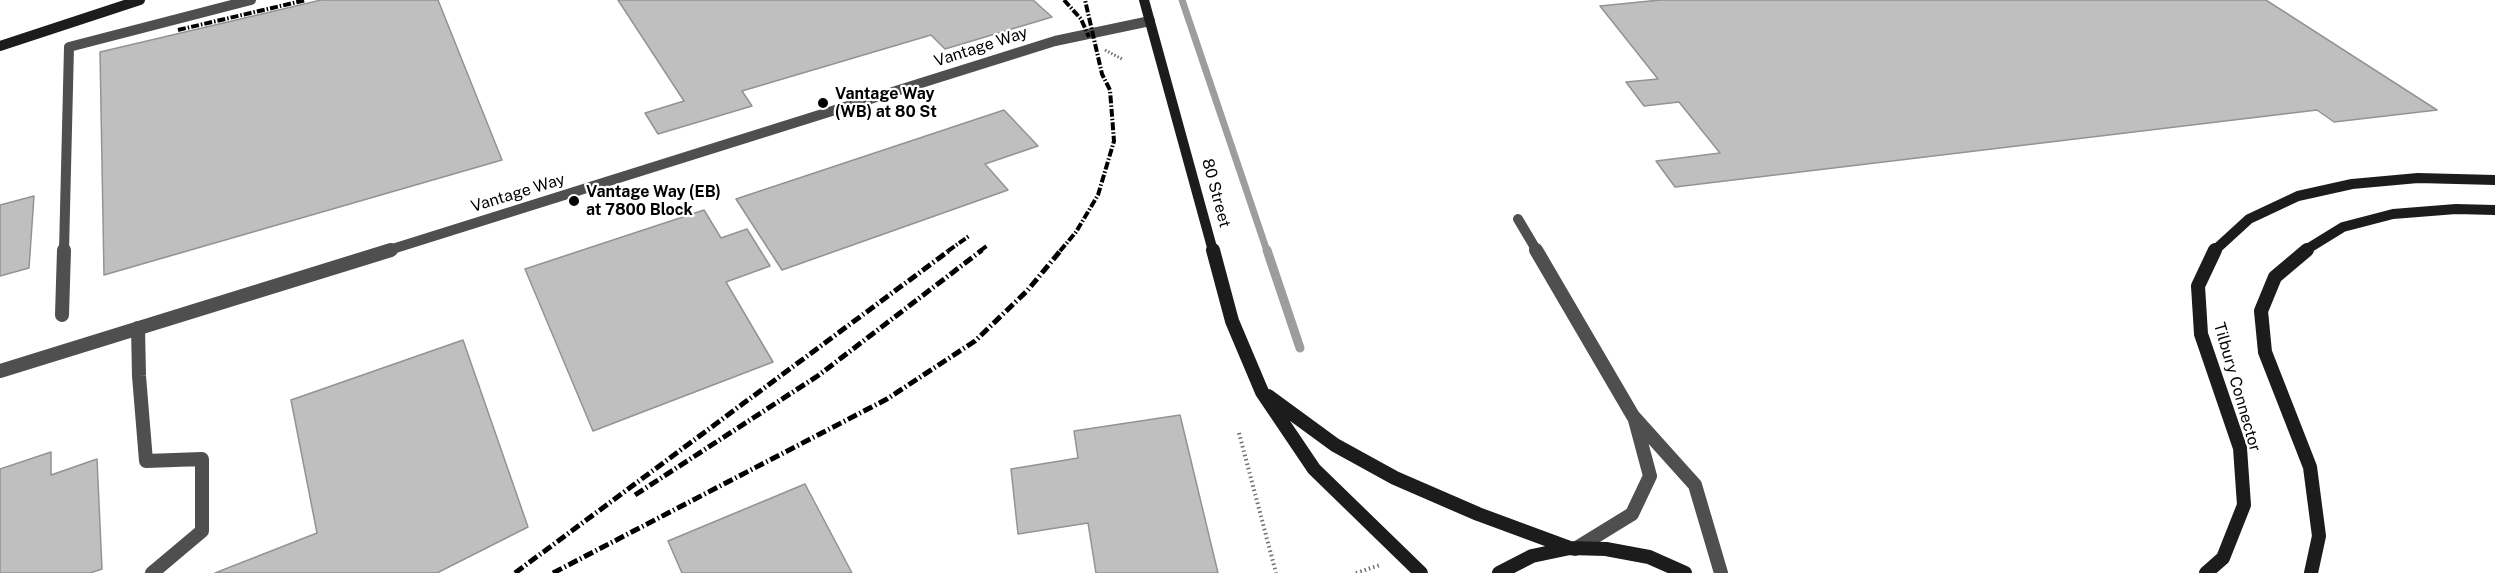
<!DOCTYPE html>
<style>
body{margin:0}
canvas{display:block;background:#fff}
</style>
<canvas width="2495" height="573"></canvas>
<script>
const g = document.querySelector('canvas').getContext('2d');
g.lineJoin = 'round';
const shape = rows => new Path2D(rows.map(r => 'M' + r).join(''));
function stroke(path, color, width, dash) { g.strokeStyle = color; g.lineWidth = width; g.lineCap = dash ? 'butt' : 'round'; g.setLineDash(dash || []); g.stroke(path); }
function paint(path, color) { g.fillStyle = color; g.fill(path, 'evenodd'); }
function drawText(font, color, halo, rows, align = 'center') {
  g.font = font + ' "Public Sans",sans-serif'; g.lineWidth = 4.5; g.setLineDash([]); g.textBaseline = 'middle'; g.strokeStyle = halo; g.fillStyle = color; for (const [text, x, y, turn = 0] of rows) {
    g.save(); g.translate(x, y); g.rotate((+turn || 0) * Math.PI / 180); g.textAlign = isNaN(turn) ? turn : align; if (halo) g.strokeText(text, 0, 0); g.fillText(text, 0, 0); g.restore();
  }
}
const streamFar1 = shape([
 [1182,0,1267,251]
]);
const stream = shape([
 [1267,250,1300,348]
]);
const building = shape([
 [321,0,438,0,502,160,104,275,100,52,321,0],
 [618,0,1033,0,1052,17,945,49,931,35,742,91,752,106,658,134,645,113,684,101,618,0],
 [1660,0,2266,0,2437,110,2334,122,2317,110,1675,187,1656,161,1720,153,1679,102,1644,106,1626,82,1658,79,1600,6,1660,0],
 [1004,110,1038,146,985,164,1008,190,782,270,736,199,1004,110],
 [34,196,29,268,0,276,0,205,34,196],
 [704,210,721,238,747,229,770,266,726,282,773,362,593,431,525,269,704,210],
 [463,340,528,527,437,573,215,573,317,533,291,400,463,340],
 [1180,415,1218,573,1096,573,1088,523,1018,534,1011,469,1078,458,1074,431,1180,415],
 [51,452,51,475,97,459,102,569,90,573,0,573,0,469,51,452],
 [805,484,852,573,682,573,668,541,805,484]
]);
const pathFar1 = shape([
 [1105,50,1122,59]
]);
const path = shape([
 [1239,433,1276,573],
 [1356,573,1380,565]
]);
const laneFar1 = shape([
 [1518,219,1537,251],
 [64,251,69,47,251,0]
]);
const lane = shape([
 [1536,250,1633,416,1695,485,1721,573],
 [62,315,64,250],
 [138,328,139,376,146,461,202,459,202,531,152,573],
 [1575,549,1632,514,1650,476,1635,420]
]);
const streetFar1 = shape([
 [386,251,1055,41,1150,21]
]);
const street = shape([
 [0,371,391,250]
]);
const secondaryFar1 = shape([
 [1144,0,1213,251],
 [0,46,140,0],
 [2214,251,2249,219,2298,196,2352,184,2418,178,2495,180],
 [2304,251,2343,227,2393,214,2456,209,2495,210]
]);
const secondary = shape([
 [1213,250,1232,321,1262,392,1314,469,1421,573],
 [2307,250,2275,277,2261,311,2265,352,2310,467,2319,536,2311,573],
 [1268,396,1335,445,1395,478,1478,514,1570,548],
 [1499,573,1532,556,1570,548,1606,549,1649,557,1685,573],
 [2206,573,2223,558,2244,505,2240,448,2201,334,2198,286,2215,250]
]);
const railFar1 = shape([
 [1064,0,1081,19,1089,37],
 [178,30,306,0],
 [948,251,969,236],
 [980,251,988,245],
 [1060,251,1076,232,1098,195,1114,141,1110,90,1102,74,1085,0]
]);
const rail = shape([
 [635,495,819,375,982,250],
 [515,573,950,250],
 [553,573,887,399,975,341,1027,291,1061,250]
]);
const markers = [
 [823,103,6,"#000"],
 [574,201,6,"#000"]
];
const streetNames = [
 ["Vantage Way",981,47,-18],
 ["Vantage Way",518,193,-17],
 ["80 Street",1216,193,75],
 ["Tilbury Connector",2237,387,74]
];
const poiNames = [
 ["Vantage Way",835,94],
 ["(WB) at 80 St",835,112],
 ["Vantage Way (EB)",586,192],
 ["at 7800 Block",586,210]
];
stroke(streamFar1, '#9d9d9d', 7);
stroke(stream, '#9d9d9d', 9);
paint(building, '#bfbfbf');
stroke(building, '#939393', 1.5);
stroke(pathFar1, '#717171', 3, [1.5, 2]);
stroke(path, '#717171', 4, [1.5, 3]);
stroke(laneFar1, '#4f4f4f', 10);
stroke(lane, '#4f4f4f', 14);
stroke(streetFar1, '#4f4f4f', 10);
stroke(street, '#4f4f4f', 14);
stroke(secondaryFar1, '#1c1c1c', 10);
stroke(secondary, '#1c1c1c', 14);
stroke(railFar1, '#000', 4, [8, 2, 1.5, 2]);
stroke(rail, '#000', 5, [10, 3, 1.5, 3]);
for (const [x, y, r, color] of markers) { const dot = new Path2D(); dot.arc(x, y, r, 0, 2 * Math.PI); g.fillStyle = color; g.fill(dot); stroke(dot, '#fff', 2); }
drawText('16px', '#000', '#fff', streetNames);
drawText('bold 16px', '#000', '#fff', poiNames, 'left');
</script>
